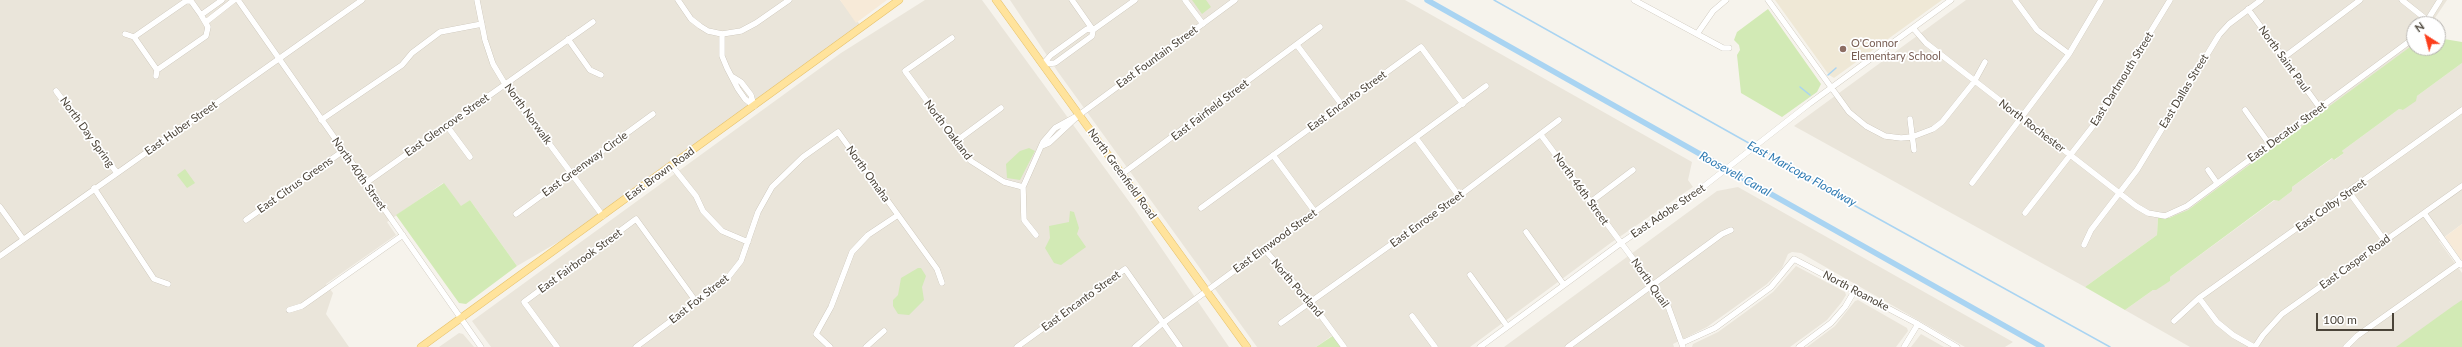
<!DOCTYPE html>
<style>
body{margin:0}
#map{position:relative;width:2462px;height:347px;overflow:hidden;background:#f6f3ec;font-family:Lato,sans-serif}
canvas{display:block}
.north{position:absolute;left:2406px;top:16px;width:40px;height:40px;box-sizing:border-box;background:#fff;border:1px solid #b7b4b0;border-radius:50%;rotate:324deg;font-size:11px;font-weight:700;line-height:16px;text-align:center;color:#4b4439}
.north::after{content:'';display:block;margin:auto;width:14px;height:18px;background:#fc3f1d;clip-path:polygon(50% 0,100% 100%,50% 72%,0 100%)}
.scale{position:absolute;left:2316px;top:313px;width:78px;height:18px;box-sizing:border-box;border:2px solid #4b4439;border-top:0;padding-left:5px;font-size:12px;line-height:14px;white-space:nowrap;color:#4b4439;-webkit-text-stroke:3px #fff;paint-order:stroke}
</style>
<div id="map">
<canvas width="2462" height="347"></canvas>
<div class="north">N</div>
<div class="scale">100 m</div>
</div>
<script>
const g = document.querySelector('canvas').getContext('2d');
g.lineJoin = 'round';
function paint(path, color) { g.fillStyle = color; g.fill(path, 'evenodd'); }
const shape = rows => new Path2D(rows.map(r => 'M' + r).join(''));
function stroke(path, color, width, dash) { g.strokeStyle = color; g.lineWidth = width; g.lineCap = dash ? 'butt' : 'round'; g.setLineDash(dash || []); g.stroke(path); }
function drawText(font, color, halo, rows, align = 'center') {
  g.font = font + ' Lato,sans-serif'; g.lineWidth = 3.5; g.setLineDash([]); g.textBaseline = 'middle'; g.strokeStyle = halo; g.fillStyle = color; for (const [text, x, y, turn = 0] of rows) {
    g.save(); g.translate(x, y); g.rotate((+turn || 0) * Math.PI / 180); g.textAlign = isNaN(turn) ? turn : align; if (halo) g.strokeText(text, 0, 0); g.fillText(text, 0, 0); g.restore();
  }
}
const residential = shape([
 [0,0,840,0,862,27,603,216,517,266,470,200,461,207,443,183,387,222,396,235,326,284,333,293,326,314,349,347,0,347],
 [925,0,982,0,1136,211,1229,347,491,347,472,321,841,53],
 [1010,0,1405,0,1692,162,1688,180,1693,187,1612,242,1470,347,1343,347,1333,335,1316,347,1257,347,1058,72],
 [1966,0,2447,0,2431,24,2414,24,2414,44,2412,46,2188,210,2177,216,2158,218,2157,235,2085,287,1794,126],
 [2462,63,2462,224,2439,241,2462,273,2462,347,2190,347,2125,310,2153,290,2170,281,2170,277,2275,200,2279,201,2292,191,2292,187,2333,158,2335,160,2344,153,2342,151,2399,109,2403,110,2417,96],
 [1738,187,2013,342,2005,347,1965,347,1801,253,1792,252,1788,254,1782,268,1767,284,1707,327,1673,344,1674,347,1504,347,1717,191],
 [1796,266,1845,292,1846,295,1841,303,1827,320,1790,347,1692,347,1693,344,1718,332,1773,292],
 [1858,300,1907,328,1908,331,1896,347,1807,347,1835,326,1855,301],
 [459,333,463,334,474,347,439,347],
 [1921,334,1937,343,1944,347,1911,347]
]);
const commercial = shape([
 [840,0,887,0,856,23],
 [2462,224,2462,261,2445,237]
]);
const education = shape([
 [1775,0,1942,0,1834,78,1829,75]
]);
const green = shape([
 [1192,0,1206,0,1211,7,1202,14],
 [1768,9,1821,84,1817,92,1782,117,1741,93,1737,55,1740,50,1739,45,1734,40,1737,32],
 [2438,38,2462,42,2462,63,2417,96,2416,101,2403,110,2399,109,2395,112,2342,151,2344,153,2334,160,2332,158,2292,187,2292,191,2279,201,2274,200,2170,277,2170,281,2156,290,2153,290,2125,310,2085,287,2157,235,2158,218,2169,218,2188,210,2414,44,2414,48,2438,48],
 [1029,148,1035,151,1020,180,1007,178,1006,164,1020,151],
 [185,169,195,183,187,188,177,175],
 [444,183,461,206,470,200,517,266,466,304,459,303,396,215],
 [1070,211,1074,212,1079,228,1077,234,1086,247,1061,265,1054,263,1045,248,1050,238,1049,226,1069,222],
 [918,268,921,268,926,276,922,287,924,300,909,315,898,314,893,306,893,300,898,295,901,278],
 [2462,300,2462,347,2396,347,2453,306],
 [1334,335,1343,347,1316,347]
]);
const stream = shape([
 [1494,0,1754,146],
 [1828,75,1836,68],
 [1800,87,1810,95],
 [1758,147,1850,203,2110,347]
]);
const canal = shape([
 [1427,0,2042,347]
]);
const minor = shape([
 [238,0,481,347],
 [477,0,485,40,493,64,505,84,603,216],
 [678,0,691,19,700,26,708,31,722,34,741,31,756,23,789,0],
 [1072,0,1093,30],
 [1185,0,1203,24],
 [1634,0,1723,48,1729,48],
 [1768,0,1849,112,1866,126,1885,136,1901,138,1912,137,1933,129,1942,122,1974,82,1985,62],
 [2015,0,2037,30,2069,54],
 [2402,0,2427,20],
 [2248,9,2320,108],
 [201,15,222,0],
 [206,22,234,0],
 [2425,24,2440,0],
 [1913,28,1926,43,2136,206,2148,213,2165,216,2187,206,2414,38],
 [125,34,134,37,186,1,191,1,201,15,208,27,206,36,157,70,156,76],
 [722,34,722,56,727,68,738,89,745,99,754,106],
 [1697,34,1713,11,1726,0],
 [134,37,157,70],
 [952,38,905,71,971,161,1004,182,1023,187],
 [568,39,590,70,601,75],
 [1297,45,1342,105],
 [2283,58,2360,0],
 [1043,64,1055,63,1092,36,1093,30,1135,0],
 [1043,64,1051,55,1087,29,1093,30],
 [733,77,741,82,751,95,754,106],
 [56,91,117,173],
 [2245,110,2270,145],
 [1910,119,1914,150],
 [321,120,402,65,412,53,440,32,482,24],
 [447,126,470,157],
 [1541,135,1668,306,1683,347],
 [1416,138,1459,196],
 [955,142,1001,108],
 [1042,146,1049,143,1079,115,1235,0],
 [1273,155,1315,212],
 [672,166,696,196,703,211,722,231,748,242],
 [2208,170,2217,183],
 [1122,174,1320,27],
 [366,183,593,22],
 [1972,183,2069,54,2101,0],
 [94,188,154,279,168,284],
 [2349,192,2385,241],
 [1592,201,1633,170],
 [0,207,23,239],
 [1201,208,1421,47,1463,104],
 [2025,213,2093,126,2170,0],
 [2424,213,2461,265],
 [516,214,653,114],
 [246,220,343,151],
 [1526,232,1564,285],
 [1036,235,1024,220,1023,187,1043,142,1055,128,1075,117],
 [2084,245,2091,230,2137,170,2219,35,2229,24,2261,0],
 [1264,249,1311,302,1344,347],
 [0,256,362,0],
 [1470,275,1507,326],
 [2199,298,2217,322,2233,335,2254,347],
 [289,310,302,306,403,235],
 [1412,316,1435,347],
 [2174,321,2199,298,2462,110],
 [1281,323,1459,196,1559,120],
 [1682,343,1715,328,1771,287,1794,259,1918,324,1957,347],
 [557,347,524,302,636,219,697,303],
 [636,347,726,280,741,261,758,212,772,187,803,157,838,132,937,269,942,283],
 [830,347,816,334,831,307,852,252,868,235,898,215],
 [866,347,884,331],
 [1017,347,1125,269,1180,347],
 [1135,347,1163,323,1486,86],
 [1480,347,1621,243,1703,187,1809,104,1951,0],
 [1568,347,1722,234,1731,230],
 [1799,347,1831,323,1845,307,1855,290],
 [1904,347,1918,324],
 [2255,347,2263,335,2282,314,2462,186],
 [2346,347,2357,336,2460,263]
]);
const major = shape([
 [996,0,1247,347],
 [421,347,899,0]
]);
const markers = [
 [1843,49,4,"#8d6e63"]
];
const educationNames = [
 ["O'Connor",1851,43],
 ["Elementary School",1851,56]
];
const streetNames = [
 ["East Fountain Street",1157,57,-36],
 ["North Saint Paul",2284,59,54],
 ["East Dartmouth Street",2122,79,-58],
 ["East Dallas Street",2184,91,-59],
 ["East Encanto Street",1347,101,-36],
 ["East Fairfield Street",1210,110,-37],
 ["North Norwalk",528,114,54],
 ["East Glencove Street",447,125,-35],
 ["North Rochester",2032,126,37],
 ["East Huber Street",181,128,-35],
 ["North Oakland",948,130,53],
 ["North Day Spring",87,132,54],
 ["East Decatur Street",2287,132,-36],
 ["East Greenway Circle",585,164,-36],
 ["North 40th Street",359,174,55],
 ["East Brown Road",660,174,-36],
 ["North Omaha",868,174,54],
 ["North Greenfield Road",1122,174,54],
 ["East Citrus Greens",295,185,-35],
 ["North 46th Street",1581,189,54],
 ["East Colby Street",2331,205,-35],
 ["East Adobe Street",1668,211,-34],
 ["East Enrose Street",1427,219,-36],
 ["East Elmwood Street",1275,241,-36],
 ["East Fairbrook Street",580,261,-36],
 ["East Casper Road",2355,262,-36],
 ["North Quail",1650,283,55],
 ["North Portland",1297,288,49],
 ["North Roanoke",1856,291,28],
 ["East Fox Street",699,299,-38],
 ["East Encanto Street",1081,301,-36]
];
const waterNames = [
 ["Roosevelt Canal",1735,174,29],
 ["East Maricopa Floodway",1802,174,29]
];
paint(residential, '#eae5da');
paint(commercial, '#f7ead8');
paint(education, '#efe8d6');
paint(green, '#d2eab5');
stroke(stream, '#a9d4f2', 1.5);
stroke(canal, '#a9d4f2', 5.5);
stroke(minor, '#c2bbae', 6);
stroke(major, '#e6c16a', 8);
stroke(minor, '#fff', 5.5);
stroke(major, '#ffe39c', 7);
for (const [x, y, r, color] of markers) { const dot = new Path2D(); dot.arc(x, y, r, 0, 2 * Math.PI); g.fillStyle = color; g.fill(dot); stroke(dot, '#fff', 1.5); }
drawText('11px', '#785e54', '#fff', educationNames, 'left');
drawText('11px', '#4b4439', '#fff', streetNames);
drawText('italic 12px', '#2e7ab2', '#fff', waterNames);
</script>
